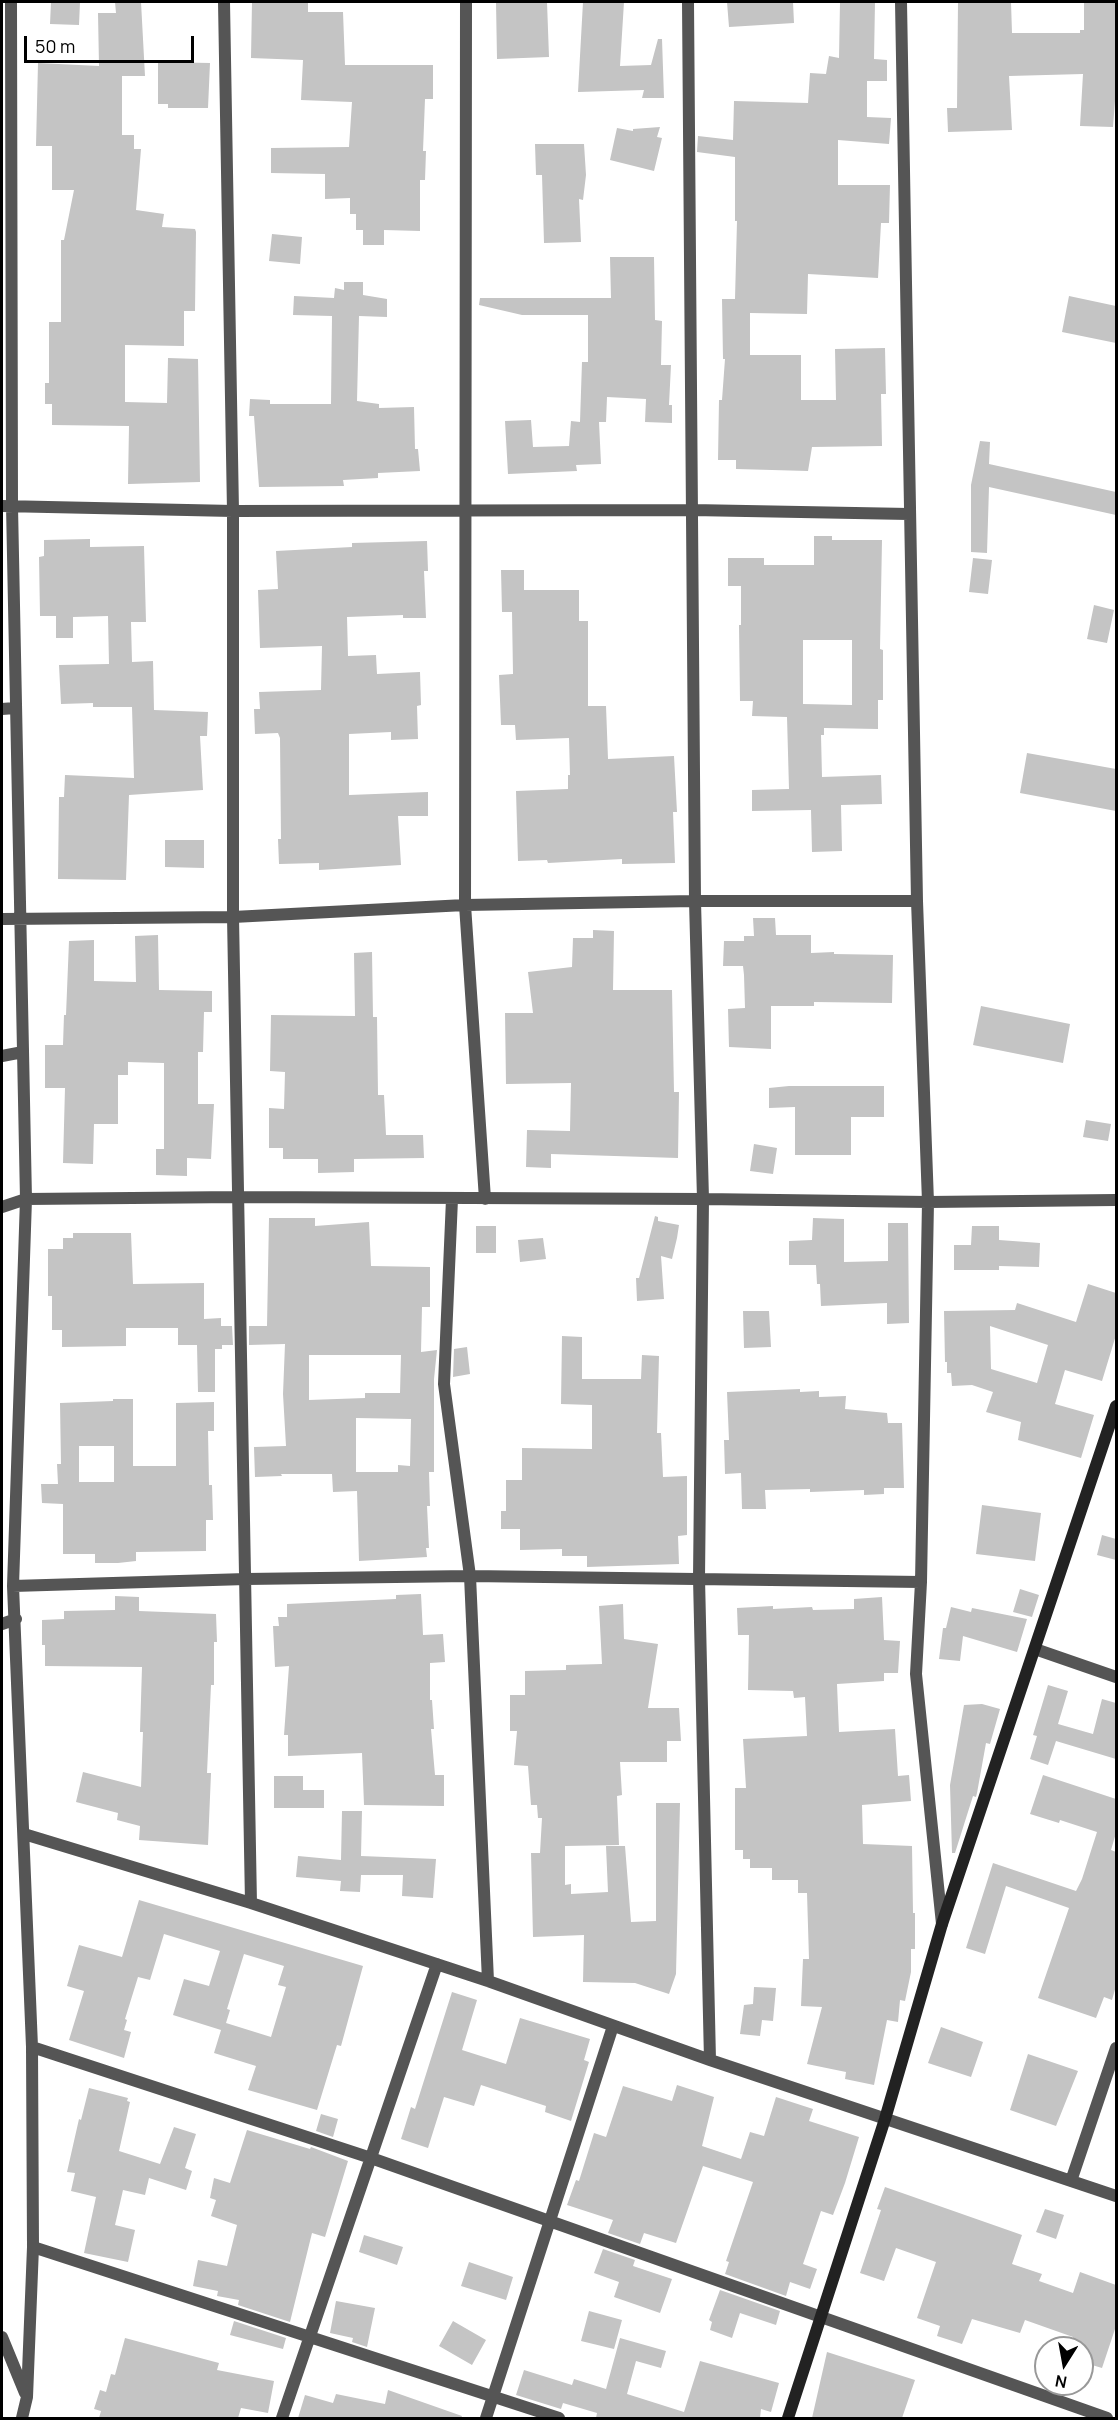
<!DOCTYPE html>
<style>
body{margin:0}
#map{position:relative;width:1118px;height:2420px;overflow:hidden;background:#fff;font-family:Manrope,sans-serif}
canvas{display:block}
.frame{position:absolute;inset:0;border:3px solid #000;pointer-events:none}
.north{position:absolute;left:1034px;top:2336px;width:60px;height:60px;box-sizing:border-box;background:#fff;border:2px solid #999;border-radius:50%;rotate:191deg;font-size:16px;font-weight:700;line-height:24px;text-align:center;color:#000}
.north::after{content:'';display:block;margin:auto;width:21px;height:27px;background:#000;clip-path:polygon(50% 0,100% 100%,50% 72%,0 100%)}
.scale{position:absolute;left:24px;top:36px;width:170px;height:27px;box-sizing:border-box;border:3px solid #000;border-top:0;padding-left:8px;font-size:18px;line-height:21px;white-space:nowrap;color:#000;-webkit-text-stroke:4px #fff;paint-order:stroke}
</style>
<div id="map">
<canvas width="1118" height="2420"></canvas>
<div class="frame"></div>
<div class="north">N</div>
<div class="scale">50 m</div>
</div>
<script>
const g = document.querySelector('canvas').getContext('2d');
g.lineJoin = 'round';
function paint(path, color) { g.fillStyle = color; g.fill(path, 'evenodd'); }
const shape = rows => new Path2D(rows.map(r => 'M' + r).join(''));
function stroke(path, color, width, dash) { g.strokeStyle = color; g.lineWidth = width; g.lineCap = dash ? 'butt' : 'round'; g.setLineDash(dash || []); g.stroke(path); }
const building = shape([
 [51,2,80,2,79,25,50,24],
 [115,2,141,2,145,76,122,76,122,135,134,135,134,149,141,149,136,210,164,214,162,227,195,229,196,232,195,311,184,311,184,346,125,345,125,402,167,403,168,358,198,359,200,482,128,484,129,426,52,425,52,404,45,404,45,383,49,383,49,322,61,322,61,240,64,240,74,190,52,190,52,146,36,146,38,63,99,66,98,13,116,13],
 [252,2,308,2,308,12,343,12,345,65,433,65,433,99,425,99,423,151,426,151,425,180,420,180,420,231,384,230,384,245,363,245,363,230,356,230,356,214,350,214,350,198,325,199,325,174,271,173,271,148,349,147,352,102,301,100,303,60,251,58],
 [496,2,547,2,549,57,497,59],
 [583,2,624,2,620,66,651,65,658,39,662,39,664,98,642,98,644,90,578,92],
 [727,2,793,2,794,23,729,27],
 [840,2,875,2,874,59,887,60,887,81,867,81,867,117,891,118,889,144,838,140,838,185,890,185,889,223,881,223,878,278,808,274,807,314,750,313,750,355,801,355,801,400,836,400,835,349,885,348,886,394,881,394,882,446,812,447,808,471,736,469,736,460,718,460,719,400,722,400,725,359,723,359,722,299,735,299,737,221,735,221,735,157,697,152,698,136,733,140,734,101,808,103,810,73,826,74,829,56,839,58],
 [958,2,1011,2,1012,33,1080,33,1080,30,1084,30,1084,2,1116,2,1116,88,1113,127,1080,126,1083,74,1009,76,1012,130,948,132,947,108,957,108],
 [158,62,210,63,208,108,168,108,168,104,158,104],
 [660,127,657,137,662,138,654,171,610,160,617,128,633,131,633,129],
 [535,144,584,144,586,175,583,200,579,199,581,242,544,243,542,175,536,175],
 [272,234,302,237,300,264,269,261],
 [610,257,654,257,655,320,662,321,661,365,671,365,669,405,672,405,672,423,645,422,646,399,607,397,606,422,599,422,601,464,576,465,577,471,508,474,505,421,531,420,533,447,569,446,571,421,580,422,582,362,588,362,588,315,522,315,479,305,480,298,611,298],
 [344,282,363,282,363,295,387,299,387,317,359,316,357,401,379,404,379,408,414,407,415,449,418,449,420,471,378,473,378,478,343,480,344,486,259,487,254,416,249,416,250,399,270,400,270,404,331,404,332,316,293,315,294,296,334,298,335,288,344,290],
 [1069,296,1116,306,1116,343,1062,332],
 [980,441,990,442,989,464,1116,492,1116,515,989,487,987,553,971,552,971,485],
 [814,536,832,536,832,540,882,540,880,649,883,650,883,700,878,700,878,729,824,728,824,735,821,735,822,777,881,775,882,804,841,805,842,851,812,852,811,810,752,811,752,790,789,789,787,717,752,716,753,701,740,701,739,625,741,625,741,586,728,586,728,558,764,558,764,565,814,565],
 [803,640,852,640,852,705,803,704],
 [90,539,90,547,144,546,146,622,131,622,132,662,153,661,154,710,208,712,207,736,200,736,203,790,129,795,126,880,58,879,59,797,64,797,65,775,134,778,132,707,93,707,93,703,61,704,59,665,109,664,108,616,73,617,73,638,56,638,56,616,40,616,39,557,44,556,44,540],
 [427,541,428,571,424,571,426,618,403,618,403,615,347,617,348,656,376,655,377,674,420,672,421,705,417,706,418,739,391,740,391,732,349,734,349,795,428,792,428,816,398,816,401,865,319,870,319,863,279,864,278,839,281,839,280,738,278,733,255,734,254,709,260,709,259,692,321,690,322,646,260,648,258,590,278,589,276,551,352,547,352,543],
 [973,558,992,560,988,594,969,592],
 [501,570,524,570,524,590,579,590,579,621,588,621,588,706,606,706,608,759,674,756,677,812,673,812,675,863,622,864,622,859,548,863,547,860,518,861,516,791,568,789,568,775,570,775,569,738,516,740,515,725,501,725,499,675,513,674,512,612,502,612],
 [1094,605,1114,610,1107,643,1087,639],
 [1027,753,1116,769,1116,811,1020,793],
 [165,840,204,840,204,868,165,867],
 [753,918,775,918,776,935,811,935,811,953,834,952,834,954,893,955,892,1003,814,1002,814,1006,771,1006,771,1049,729,1047,728,1009,745,1008,744,975,743,966,723,966,724,941,744,941,744,936,754,936],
 [593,930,614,931,613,990,672,990,674,1092,679,1092,678,1158,551,1154,551,1168,526,1167,527,1130,570,1131,571,1083,506,1084,505,1013,533,1013,528,972,572,967,573,938,593,938],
 [158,935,159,990,212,991,212,1012,204,1012,203,1052,198,1052,198,1104,214,1104,211,1159,187,1158,187,1176,156,1175,156,1149,164,1149,164,1063,128,1062,128,1075,118,1075,118,1124,94,1124,93,1164,63,1163,65,1088,45,1088,45,1045,63,1045,64,1015,66,1015,69,941,94,940,94,981,136,982,135,936],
 [372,952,373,1017,377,1017,378,1095,384,1095,386,1135,423,1135,424,1158,354,1159,354,1172,318,1173,318,1159,283,1159,283,1148,269,1148,269,1108,284,1109,285,1072,270,1071,271,1015,355,1016,354,953],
 [981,1006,1070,1024,1063,1063,973,1045],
 [789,1086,884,1086,884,1117,851,1117,851,1155,795,1155,795,1107,769,1108,769,1088],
 [1086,1120,1111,1124,1108,1141,1083,1137],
 [754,1144,777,1148,773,1174,750,1171],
 [655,1216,658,1217,658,1221,679,1225,677,1238,672,1259,661,1256,664,1299,637,1301,636,1278,639,1278],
 [269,1218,315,1218,315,1226,369,1222,371,1266,430,1267,430,1307,422,1307,421,1352,437,1350,434,1379,434,1472,429,1472,430,1506,427,1506,429,1548,426,1548,427,1557,359,1561,357,1491,333,1492,332,1474,281,1474,282,1476,255,1477,254,1447,286,1446,283,1394,285,1344,249,1345,249,1326,267,1326],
 [309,1355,401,1355,400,1393,365,1393,365,1398,309,1400],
 [356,1418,411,1419,410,1466,398,1465,398,1472,356,1472],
 [813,1218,844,1219,844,1262,888,1261,888,1223,908,1223,909,1323,887,1324,887,1303,821,1306,820,1284,817,1284,816,1265,789,1265,789,1241,812,1240],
 [476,1226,496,1226,496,1253,476,1253],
 [972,1226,999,1226,999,1240,1040,1243,1039,1267,999,1266,999,1270,954,1270,954,1245,971,1245],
 [73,1233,131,1233,133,1284,204,1283,204,1319,221,1318,221,1326,232,1326,233,1345,222,1345,222,1349,215,1349,215,1392,198,1392,197,1345,178,1345,178,1328,126,1328,126,1346,62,1347,62,1330,52,1330,52,1296,48,1296,48,1249,63,1249,63,1238,73,1238],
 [543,1238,546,1259,520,1262,518,1240],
 [1088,1284,1116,1293,1116,1335,1102,1381,1065,1370,1055,1404,1094,1415,1081,1458,1018,1440,1021,1422,986,1412,993,1392,972,1385,952,1386,951,1373,947,1373,947,1362,945,1362,944,1311,1015,1310,1017,1303,1076,1322],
 [990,1326,1048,1345,1037,1383,991,1369],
 [743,1311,769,1311,771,1347,744,1348],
 [562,1336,582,1337,582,1379,641,1379,642,1355,659,1356,657,1433,661,1433,663,1477,687,1476,687,1535,678,1536,679,1564,587,1567,587,1556,562,1556,562,1549,520,1550,520,1529,501,1529,501,1511,506,1511,506,1480,522,1480,522,1448,592,1449,592,1405,561,1404],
 [467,1347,470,1374,453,1377,454,1349],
 [800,1389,800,1392,819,1391,819,1397,846,1396,845,1409,887,1413,888,1423,902,1423,904,1488,884,1488,884,1494,864,1495,864,1490,810,1492,810,1489,765,1490,766,1509,742,1509,741,1473,725,1474,724,1440,729,1440,727,1392],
 [113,1399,133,1399,133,1466,176,1466,176,1403,214,1402,214,1431,208,1431,209,1485,212,1485,213,1520,206,1520,206,1551,136,1552,136,1561,118,1563,95,1563,95,1554,63,1554,63,1504,42,1503,41,1484,58,1484,57,1464,61,1464,60,1403,113,1401],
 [79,1446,114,1446,114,1482,79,1482],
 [982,1505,1041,1513,1035,1561,976,1554],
 [1102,1535,1116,1539,1116,1560,1097,1555],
 [1020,1589,1039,1595,1032,1617,1013,1612],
 [421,1594,423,1635,443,1634,445,1662,430,1663,430,1700,432,1700,434,1729,431,1729,435,1775,444,1775,444,1806,364,1805,362,1753,288,1756,288,1735,284,1735,289,1666,275,1667,273,1626,279,1626,278,1617,287,1617,287,1604,396,1599,396,1595],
 [115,1596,139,1597,139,1611,216,1614,217,1642,214,1642,214,1685,211,1685,207,1773,211,1773,208,1845,139,1840,140,1826,117,1820,118,1813,76,1802,83,1772,141,1787,143,1732,140,1732,142,1667,45,1666,45,1645,42,1645,42,1620,64,1619,64,1611,115,1610],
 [882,1597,884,1640,900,1641,898,1673,884,1673,884,1681,837,1684,839,1732,895,1729,898,1776,909,1775,911,1801,862,1805,863,1844,912,1846,913,1913,915,1913,915,1949,911,1949,911,1972,905,2001,900,2000,898,2022,887,2020,874,2085,845,2079,846,2072,807,2064,822,2007,801,2006,803,1959,809,1959,807,1893,798,1893,798,1880,772,1880,772,1868,750,1868,750,1859,743,1859,743,1850,735,1850,735,1788,746,1788,743,1739,807,1736,805,1697,794,1698,793,1691,748,1690,749,1635,738,1635,737,1608,773,1606,773,1609,812,1607,813,1610,854,1609,854,1599],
 [623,1604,624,1639,658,1644,648,1708,679,1708,681,1741,667,1741,667,1762,620,1762,622,1795,617,1796,619,1845,565,1846,565,1885,571,1884,571,1894,608,1892,606,1846,625,1846,631,1922,656,1921,656,1803,680,1803,676,1974,669,1994,635,1983,583,1982,584,1935,533,1937,531,1853,540,1853,542,1818,538,1818,537,1805,531,1805,528,1766,514,1765,517,1731,510,1731,510,1695,525,1695,525,1671,566,1670,566,1665,602,1664,599,1606],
 [951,1607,971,1612,972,1608,1027,1619,1017,1652,963,1636,960,1661,939,1659,943,1628,946,1628],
 [1048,1685,1068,1691,1058,1724,1093,1734,1102,1699,1116,1703,1116,1759,1056,1741,1048,1765,1030,1759,1037,1736,1033,1735],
 [982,1704,1000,1709,990,1744,986,1743,977,1793,976,1797,973,1796,955,1853,952,1853,950,1785,964,1705],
 [1043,1775,1116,1799,1116,1833,1111,1850,1116,1852,1116,1986,1112,2000,1104,1997,1096,2018,1038,1998,1069,1908,1006,1886,985,1954,966,1948,993,1863,1076,1891,1082,1879,1097,1832,1060,1820,1059,1823,1030,1814],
 [274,1776,303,1776,303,1790,324,1790,324,1808,274,1808],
 [342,1811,362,1811,361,1856,436,1859,433,1898,402,1896,403,1875,361,1875,360,1892,340,1891,341,1881,296,1877,298,1856,341,1860],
 [139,1900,363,1966,341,2046,337,2045,317,2110,248,2090,256,2066,214,2053,221,2030,173,2015,184,1979,209,1986,220,1951,164,1934,150,1980,138,1977,125,2019,127,2020,124,2030,131,2032,124,2058,69,2040,84,1991,67,1986,79,1945,122,1957],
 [244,1954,284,1966,278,1985,286,1987,271,2037,226,2023,230,2010,227,2009],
 [754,1987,776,1988,773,2021,762,2020,760,2036,740,2034,744,2005,753,2004],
 [452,1992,477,2000,462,2050,506,2064,520,2018,590,2039,584,2060,589,2062,571,2121,545,2112,546,2106,481,2085,474,2106,444,2097,428,2148,401,2139,411,2107,415,2109],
 [941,2027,983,2042,971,2077,928,2063],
 [1028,2054,1078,2071,1056,2126,1010,2110],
 [677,2085,714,2097,702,2146,741,2159,750,2132,764,2136,776,2097,813,2109,809,2121,859,2137,845,2183,833,2215,821,2211,803,2264,817,2269,810,2289,790,2282,786,2296,725,2274,729,2262,726,2261,753,2182,703,2166,676,2243,644,2233,640,2244,608,2233,613,2220,567,2205,576,2180,579,2181,594,2133,606,2137,623,2086,672,2101],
 [89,2088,128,2098,127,2101,130,2102,119,2151,160,2164,174,2127,196,2134,185,2168,192,2171,186,2190,149,2178,145,2195,123,2190,115,2225,135,2230,128,2262,84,2253,96,2197,71,2191,75,2173,67,2172,79,2119,81,2120],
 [321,2114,338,2119,333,2137,316,2131],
 [247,2130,310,2149,311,2147,348,2161,325,2237,312,2233,290,2322,238,2305,239,2300,217,2296,218,2291,193,2286,198,2260,227,2266,237,2225,211,2216,216,2200,210,2198,214,2178,230,2183],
 [885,2187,1022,2235,1012,2264,1042,2274,1039,2281,1073,2293,1080,2272,1116,2285,1116,2326,1102,2368,1082,2362,1082,2348,1070,2348,1073,2337,1025,2320,1020,2333,972,2319,962,2344,937,2336,940,2326,917,2318,936,2262,896,2248,884,2281,860,2273,881,2210,877,2209],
 [1045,2209,1064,2215,1056,2239,1036,2232],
 [364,2235,403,2247,397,2265,359,2252],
 [603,2249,635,2260,633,2266,672,2279,660,2313,614,2297,619,2282,594,2273],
 [469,2262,513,2277,506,2300,461,2286],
 [720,2290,780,2311,776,2325,740,2313,732,2338,710,2330,712,2322,709,2320],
 [336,2301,375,2308,367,2347,352,2342,353,2338,330,2333],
 [589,2311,622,2320,614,2349,581,2341],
 [234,2321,286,2338,283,2349,230,2335],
 [453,2321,486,2340,472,2365,439,2346],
 [125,2338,219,2363,217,2370,274,2381,268,2413,241,2408,238,2418,99,2418,101,2411,94,2409,100,2390,106,2392,111,2374,115,2375],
 [620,2338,666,2351,661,2368,636,2361,627,2394,684,2412,700,2361,779,2383,771,2412,761,2409,760,2418,596,2418,597,2413,563,2403,561,2409,516,2395,524,2370,572,2385,574,2379,606,2389],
 [827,2352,915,2380,902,2418,812,2418],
 [388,2390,462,2416,461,2418,298,2418,305,2395,333,2403,336,2394,385,2404]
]);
const street = shape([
 [11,2,12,506,26,1199,13,1586,32,2047,33,2247,27,2397,22,2418],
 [224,2,233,511,233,917,251,1903],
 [466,2,465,905,485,1199],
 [688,2,695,901,703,1199,699,1578,710,2060],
 [901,2,917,901,928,1202,921,1582,916,1674,942,1924],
 [2,506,233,511,692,510,909,514],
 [2,709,15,708],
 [2,919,233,917,465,905,695,901,917,901],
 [2,1056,23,1052],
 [452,1199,444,1384,470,1576,488,1981],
 [2,1207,26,1199,238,1197,703,1199,928,1202,1116,1200],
 [13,1586,246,1579,470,1576,921,1582],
 [2,1624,16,1619],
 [1035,1649,1116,1677],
 [24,1834,251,1903,488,1981,710,2060,1116,2196],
 [32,2047,371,2158,1107,2418],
 [1071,2181,1116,2048],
 [33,2247,559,2418],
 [2,2337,25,2393],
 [282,2418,437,1964],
 [486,2418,613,2026]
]);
const secondary = shape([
 [788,2418,885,2119,942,1924,1116,1406]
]);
paint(building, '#c4c4c4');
stroke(street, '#555', 12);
stroke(secondary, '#222', 12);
</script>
